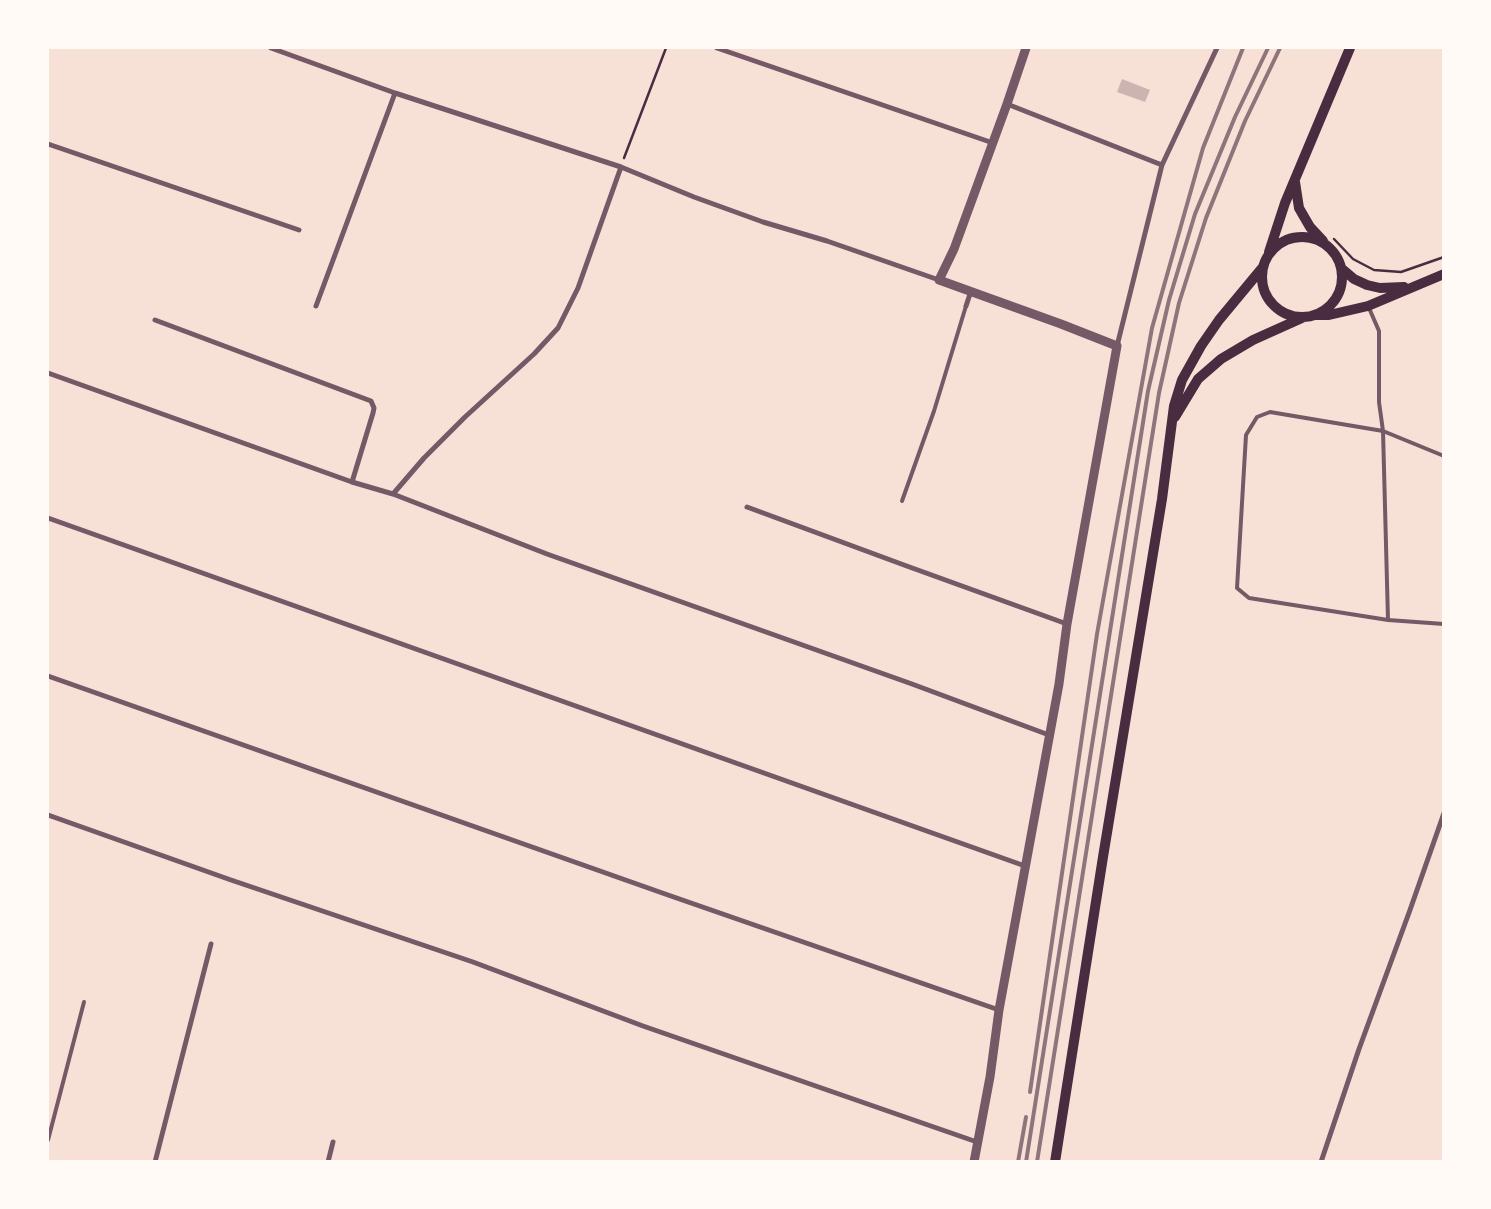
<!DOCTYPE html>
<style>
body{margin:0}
#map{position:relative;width:1491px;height:1209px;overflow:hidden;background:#f7e1d7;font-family:"DejaVu Sans",sans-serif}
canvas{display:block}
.frame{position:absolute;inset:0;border:49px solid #fffaf5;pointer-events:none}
</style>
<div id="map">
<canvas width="1491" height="1209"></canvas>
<div class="frame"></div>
</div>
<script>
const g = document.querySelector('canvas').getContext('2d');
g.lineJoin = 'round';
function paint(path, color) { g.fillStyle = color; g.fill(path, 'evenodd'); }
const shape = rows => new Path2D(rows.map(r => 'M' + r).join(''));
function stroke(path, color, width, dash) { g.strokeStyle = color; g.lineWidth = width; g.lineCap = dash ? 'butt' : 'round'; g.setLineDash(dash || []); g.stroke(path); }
const building = shape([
 [1122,79,1150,90,1145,102,1117,92]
]);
const path = shape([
 [624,158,666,48],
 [1334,239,1353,259,1374,270,1401,272,1444,257]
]);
const service = shape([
 [1369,308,1379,331,1379,402,1383,431,1388,620],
 [1444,456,1383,431,1270,412,1257,417,1246,435,1237,588,1249,598,1388,620,1444,624],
 [902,501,934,411,966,306],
 [48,1140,84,1002]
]);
const minor = shape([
 [271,48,395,93,621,167,694,197,763,222,827,241,939,280],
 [717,48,993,143],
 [1007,104,1162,165],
 [48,144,299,230],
 [316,306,395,93],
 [966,306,971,291],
 [155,320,371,401,374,408,373,413,352,482],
 [1117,346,1162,165,1217,48],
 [48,373,352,482,393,494,547,554,912,684,1049,735],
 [393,494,424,458,465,417,534,354,558,328,578,288,621,167],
 [747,507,904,565,1067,624],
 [48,518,1025,866],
 [48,676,668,895,999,1010],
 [48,815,231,880,473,962,643,1026,977,1142],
 [155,1162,211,944],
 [328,1162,333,1142],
 [1321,1162,1359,1049,1410,910,1444,813]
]);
const tertiary = shape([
 [974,1162,990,1077,999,1010,1059,684,1067,624,1117,346,1061,324,939,280,954,249,1007,104,1026,48]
]);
const secondary = shape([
 [1295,182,1299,208,1310,227,1323,241],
 '1262 277a40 40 0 1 1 80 0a40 40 0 1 1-80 0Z',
 [1269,252,1285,203,1350,48],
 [1341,268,1354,279,1367,285,1380,288,1404,287],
 [1317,315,1329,315,1368,306,1444,274],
 [1175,417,1198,379,1221,359,1253,340,1302,318],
 [1055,1162,1103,857,1162,499,1174,406,1182,380,1201,346,1219,320,1263,267]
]);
const rail = shape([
 [1030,1092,1097,634,1152,328,1203,148,1243,48],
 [1018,1162,1026,1117],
 [1026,1162,1148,391,1169,300,1195,214,1235,117,1268,48],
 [1037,1162,1159,393,1179,303,1206,218,1245,121,1280,48]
]);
paint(building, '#ccb4b1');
stroke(path, '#4a2c40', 2.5);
stroke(service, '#755966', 4);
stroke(minor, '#755966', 5);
stroke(tertiary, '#755966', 9);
stroke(secondary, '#4a2c40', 10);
stroke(rail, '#8f747c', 4);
</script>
